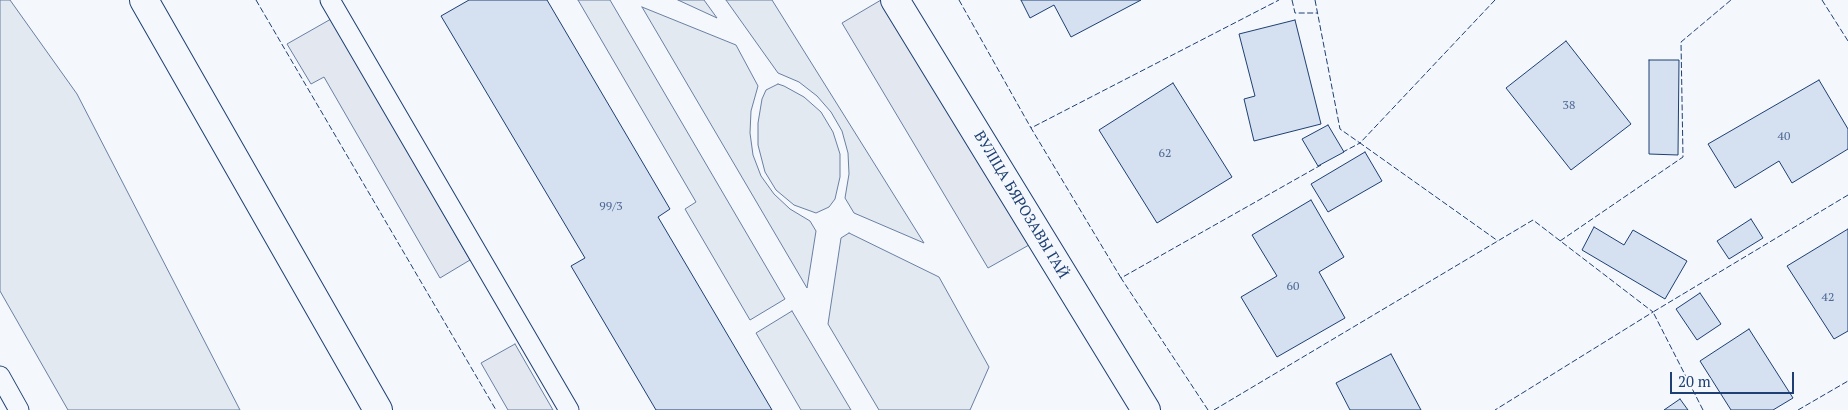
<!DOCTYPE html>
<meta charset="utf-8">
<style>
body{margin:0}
#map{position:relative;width:1848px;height:410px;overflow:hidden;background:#f4f7fb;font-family:"PT Serif",serif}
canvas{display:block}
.scale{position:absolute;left:1670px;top:372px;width:124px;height:22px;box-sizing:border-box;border:2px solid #1d3f73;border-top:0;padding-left:6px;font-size:15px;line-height:18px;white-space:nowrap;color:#1d3f73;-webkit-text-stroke:4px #f4f7fb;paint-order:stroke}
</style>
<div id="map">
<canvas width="1848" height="410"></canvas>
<div class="scale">20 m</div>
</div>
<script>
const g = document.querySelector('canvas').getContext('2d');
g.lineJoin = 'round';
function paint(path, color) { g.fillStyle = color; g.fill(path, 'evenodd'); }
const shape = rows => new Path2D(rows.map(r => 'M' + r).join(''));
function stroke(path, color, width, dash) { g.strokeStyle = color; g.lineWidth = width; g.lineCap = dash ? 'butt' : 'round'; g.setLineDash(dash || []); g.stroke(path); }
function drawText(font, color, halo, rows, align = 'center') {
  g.font = font + ' "PT Serif",serif'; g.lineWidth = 4; g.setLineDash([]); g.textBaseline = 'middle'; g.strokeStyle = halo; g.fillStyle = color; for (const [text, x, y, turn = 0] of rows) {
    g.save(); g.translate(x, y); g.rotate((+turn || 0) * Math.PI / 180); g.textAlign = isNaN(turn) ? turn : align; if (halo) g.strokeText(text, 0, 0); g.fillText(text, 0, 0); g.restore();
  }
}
const green = shape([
 [0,0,10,0,77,94,240,410,68,410,0,291,0,0],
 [578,0,610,0,785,299,750,320,685,209,696,202,578,0],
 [678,0,704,0,717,18,678,0],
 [726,0,772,0,924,243,854,213,845,198,849,174,848,153,842,131,831,112,817,96,799,82,778,73,726,0],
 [642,7,736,45,758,86,751,111,750,133,753,155,761,176,774,194,790,209,810,221,816,231,807,288,642,7],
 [778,84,784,86,804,97,821,112,833,132,840,154,840,177,835,199,829,207,816,213,794,205,776,190,765,172,758,145,758,123,762,99,766,90,778,84],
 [849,233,939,277,989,367,970,410,879,410,828,324,841,238,849,233],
 [792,311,851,410,801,410,756,333,792,311]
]);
const parking = shape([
 [881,0,883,0,1029,245,988,268,842,23,881,0],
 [331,19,470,260,440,278,324,77,311,84,287,44,331,19],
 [515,344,553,410,508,410,481,363,515,344]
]);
const building = shape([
 [469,0,547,0,670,209,658,217,772,410,656,410,571,266,585,258,441,16,469,0],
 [1021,0,1141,0,1071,37,1054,5,1030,18,1021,0],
 [1295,20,1321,124,1254,141,1244,99,1255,96,1239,34,1295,20],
 [1566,41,1631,124,1571,170,1506,88,1566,41],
 [1649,60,1679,60,1678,155,1649,154,1649,60],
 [1819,80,1848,129,1848,149,1792,183,1779,161,1735,188,1708,144,1819,80],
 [1173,83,1232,177,1157,223,1099,130,1173,83],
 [1328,125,1344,152,1318,166,1302,139,1328,125],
 [1365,152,1382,181,1328,212,1311,184,1365,152],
 [1311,200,1344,257,1319,272,1345,318,1277,357,1241,297,1277,276,1252,235,1311,200],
 [1751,219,1763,238,1729,259,1717,241,1751,219],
 [1594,227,1624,245,1633,230,1687,261,1665,299,1582,250,1594,227],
 [1848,229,1848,331,1834,339,1787,266,1848,229],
 [1700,293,1721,324,1697,340,1676,309,1700,293],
 [1749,329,1793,398,1773,410,1731,410,1700,361,1749,329],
 [1391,354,1421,410,1350,410,1336,383,1391,354],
 [1680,399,1688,410,1664,410,1680,399]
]);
const lane = shape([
 [330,0,569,410],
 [0,376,19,410]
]);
const street = shape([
 [895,0,1146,410]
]);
const secondary = shape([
 [144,0,378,410]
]);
const fence = shape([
 [256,0,496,410],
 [959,0,1031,128],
 [1292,0,1295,13,1317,13],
 [1315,0,1340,129,1360,143,1343,152],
 [1495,0,1360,143,1498,241],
 [1822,0,1848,41],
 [1560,241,1683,157,1681,42,1731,0],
 [1121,278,1031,128,1279,0],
 [1208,410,1121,278,1321,165],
 [1214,410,1533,220,1653,312,1495,410],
 [1703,410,1653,312,1848,195],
 [1798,410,1848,381]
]);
const numberNames = [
 ["38",1569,106],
 ["40",1784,137],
 ["62",1165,154],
 ["99/3",611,207],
 ["60",1293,287],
 ["42",1828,298]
];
const streetNames = [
 ["ВУЛІЦА БЯРОЗАВЫ ГАЙ",1021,205,59]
];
paint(green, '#e3e9f0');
stroke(green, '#687fa3', 1);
paint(parking, '#e3e8f0');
stroke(parking, '#687fa3', 1);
paint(building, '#d5e0f0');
stroke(building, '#1d3f73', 1);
stroke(lane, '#1d3f73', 21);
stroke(street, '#1d3f73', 30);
stroke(secondary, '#1d3f73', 30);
stroke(lane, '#f4f7fb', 19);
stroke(street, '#f4f7fb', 28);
stroke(secondary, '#f4f7fb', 28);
stroke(fence, '#1d3f73', 1, [6, 2.5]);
drawText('12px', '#4b6792', null, numberNames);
drawText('15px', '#1d3f73', '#f4f7fb', streetNames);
</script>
